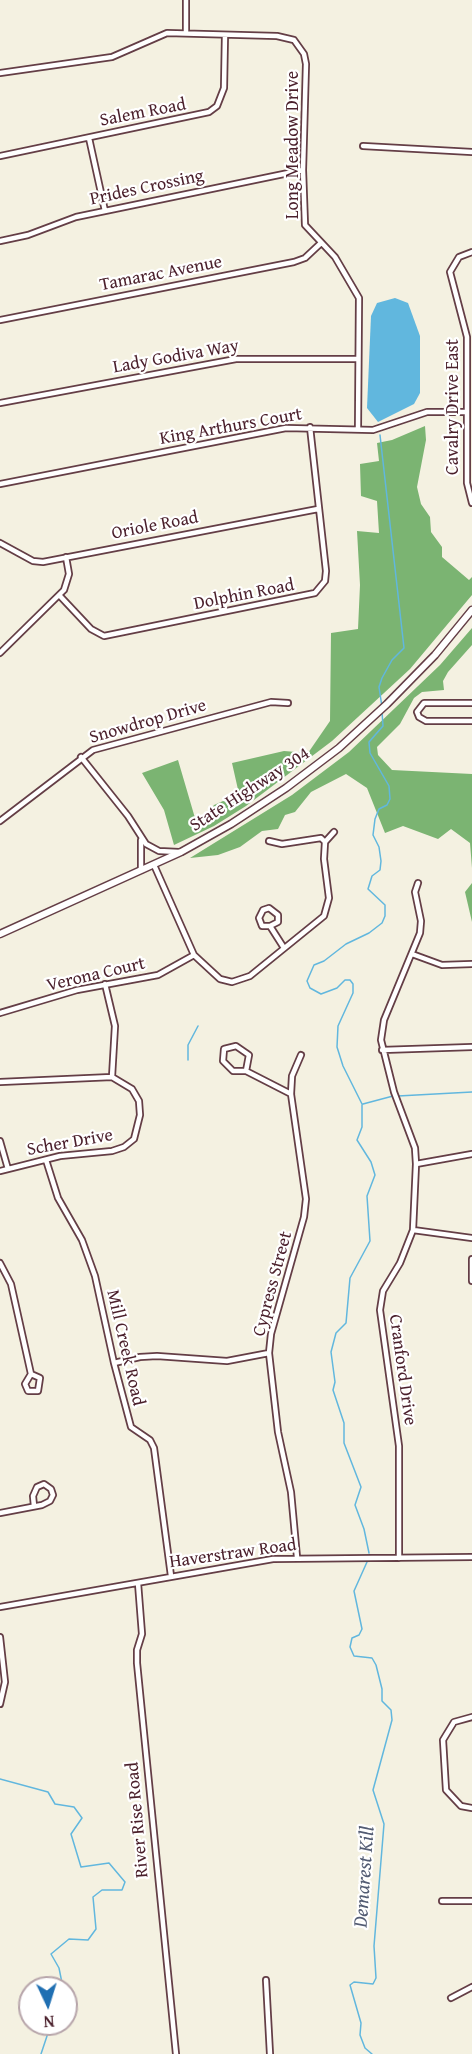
<!DOCTYPE html>
<style>
body{margin:0}
#map{position:relative;width:472px;height:2054px;overflow:hidden;background:#f4f1e1;font-family:"Gentium Book Plus",serif}
canvas{display:block}
.north{position:absolute;left:18px;top:1976px;width:60px;height:60px;box-sizing:border-box;background:#fff;border:2px solid #b7a5aa;border-radius:50%;rotate:176deg;font-size:16px;font-weight:700;line-height:24px;text-align:center;color:#4a1f2b}
.north::after{content:'';display:block;margin:auto;width:21px;height:27px;background:#1f6fb2;clip-path:polygon(50% 0,100% 100%,50% 72%,0 100%)}
</style>
<div id="map">
<canvas width="472" height="2054"></canvas>
<div class="north">N</div>
</div>
<script>
const g = document.querySelector('canvas').getContext('2d');
g.lineJoin = 'round';
function paint(path, color) { g.fillStyle = color; g.fill(path, 'evenodd'); }
const shape = rows => new Path2D(rows.map(r => 'M' + r).join(''));
function stroke(path, color, width, dash) { g.strokeStyle = color; g.lineWidth = width; g.lineCap = dash ? 'butt' : 'round'; g.setLineDash(dash || []); g.stroke(path); }
function drawText(font, color, halo, rows, align = 'center') {
  g.font = font + ' "Gentium Book Plus",serif'; g.lineWidth = 4.5; g.setLineDash([]); g.textBaseline = 'middle'; g.strokeStyle = halo; g.fillStyle = color; for (const [text, x, y, turn = 0] of rows) {
    g.save(); g.translate(x, y); g.rotate((+turn || 0) * Math.PI / 180); g.textAlign = isNaN(turn) ? turn : align; if (halo) g.strokeText(text, 0, 0); g.fillText(text, 0, 0); g.restore();
  }
}
const forest = shape([
 [425,426,426,440,417,487,421,504,430,517,431,532,442,547,442,557,469,580,472,577,472,595,410,669,332,741,246,806,214,826,174,845,164,810,142,773,178,760,195,818,205,817,214,805,239,794,232,763,284,751,308,753,330,721,331,633,358,629,360,585,357,531,379,533,377,501,361,496,360,464,379,461,377,443,392,440],
 [472,628,472,645,448,672,443,681,444,690,422,692,414,698,400,724,377,747,378,755,392,770,472,774,472,868,470,843,451,829,438,839,403,826,385,833,367,788,346,774,311,792,295,812,285,815,278,829,262,831,240,847,218,855,190,858,292,795,349,752,440,665],
 [472,883,472,922,465,892]
]);
const water = shape([
 [395,298,408,303,420,336,420,393,414,404,378,422,367,408,371,316,377,303]
]);
const stream = shape([
 [380,435,404,648,392,660,382,678,379,687,382,707],
 [188,1060,188,1045,198,1026],
 [398,1096,472,1092],
 [362,1104,343,1066,337,1047,338,1026,353,993,353,984,350,980,345,980,337,988,321,994,310,988,307,981,314,965,324,961,346,944,369,933,382,923,385,916,385,905,368,889,372,876,380,870,381,861,379,847,373,835,375,819,379,809,387,805,390,799,389,786,370,753,369,742,383,726,382,712],
 [363,1104,393,1096],
 [362,1105,362,1127,357,1140,371,1162,375,1175,367,1196,370,1241,350,1278,346,1323,336,1333,331,1352,335,1382,333,1390,344,1423,344,1443,361,1487,355,1505,364,1529,369,1553],
 [367,1562,354,1591,362,1629,359,1635,352,1638,350,1647,354,1656,372,1658,376,1665,382,1689,382,1701,391,1710,392,1720,373,1790,384,1824,374,1946,376,1978,373,1984,354,1982,350,1985,361,2023,360,2035,365,2048,372,2054],
 [0,1779,48,1792,55,1804,74,1807,82,1818,71,1834,81,1867,109,1863,125,1882,122,1890,102,1890,93,1897,96,1929,88,1940,69,1939,51,1954,59,1968,63,1988],
 [41,2054,51,2024]
]);
const minor = shape([
 [186,0,186,33],
 [0,73,112,57,167,33,277,36,294,40,304,54,306,64,303,170,305,225,335,257,359,298,358,429],
 [89,138,105,211],
 [363,146,472,152],
 [0,156,209,112,217,106,224,88,225,35],
 [0,241,28,235,76,217,303,170],
 [472,252,459,257,450,272,467,337,467,483,472,503],
 [0,320,294,262,305,258,321,243],
 [0,403,236,359,358,359],
 [0,484,286,428,373,430,427,412,466,412],
 [0,543,33,561,43,562,318,509],
 [60,596,91,629,104,636,315,593,325,581,326,571,310,427],
 [0,653,64,590,69,574,66,557],
 [472,703,424,703,417,712,419,717,426,721,472,721],
 [81,757,128,816,146,844,159,851,179,852],
 [0,821,93,750,271,702,288,703],
 [141,840,141,870],
 [269,841,282,844,321,838,325,842],
 [154,865,194,955,220,979,232,982,250,976,324,916,329,898,324,859,325,842,334,832],
 [270,926,278,922,278,915,269,908,263,910,259,918,262,926,270,926,284,948],
 [412,954,442,965,472,964],
 [105,984,115,1026,112,1077],
 [0,1013,77,990,158,975,194,955],
 [382,1050,472,1047],
 [246,1071,249,1055,236,1046,224,1049,223,1061,233,1071,246,1071,291,1094],
 [0,1082,112,1077,132,1089,139,1101,140,1115,134,1139,124,1147,112,1151,60,1156,0,1171],
 [0,1141,8,1169],
 [46,1160,58,1198,82,1240,95,1276,114,1363,131,1427,150,1440,154,1448,171,1576],
 [416,1164,472,1154],
 [413,1230,472,1238],
 [472,1259,472,1281],
 [0,1263,11,1284,31,1374],
 [114,1363,140,1357,157,1356,227,1361,269,1353],
 [31,1374,40,1378,38,1391,28,1391,25,1384,31,1374],
 [0,1513,42,1505,50,1501,53,1495,51,1489,44,1484,37,1487,33,1496,34,1506],
 [297,1557,291,1492,278,1432,269,1353,271,1334,304,1217,306,1199,291,1094,292,1076,301,1055],
 [399,1558,399,1446,380,1310,383,1291,400,1263,413,1230,416,1164,415,1148,394,1092,381,1040,384,1020,420,933,421,921,415,892,418,883],
 [138,1583,142,1634,137,1650,137,1663,176,2054],
 [0,1607,273,1559,472,1557],
 [0,1637,5,1682,0,1704],
 [472,1717,454,1722,443,1740,446,1790,461,1806,472,1808],
 [442,1901,472,1901],
 [266,1980,270,2054],
 [451,1998,472,1987]
]);
const major = shape([
 [0,934,181,852,231,824,286,788,339,748,387,704,435,655,472,610]
]);
const streetNames = [
 ["Salem Road",143,113,-11],
 ["Long Meadow Drive",293,145,-90],
 ["Prides Crossing",147,188,-12],
 ["Tamarac Avenue",161,274,-11],
 ["Lady Godiva Way",176,357,-10],
 ["Cavalry Drive East",453,407,-90],
 ["King Arthurs Court",231,427,-10],
 ["Oriole Road",155,526,-11],
 ["Dolphin Road",244,595,-11],
 ["Snowdrop Drive",148,722,-16],
 ["State Highway 304",250,790,-33],
 ["Verona Court",96,975,-13],
 ["Scher Drive",70,1143,-10],
 ["Cypress Street",273,1284,-75],
 ["Mill Creek Road",125,1348,77],
 ["Cranford Drive",402,1370,82],
 ["Haverstraw Road",233,1554,-8],
 ["River Rise Road",138,1820,-95]
];
const waterNames = [
 ["Demarest Kill",365,1877,-86]
];
paint(forest, '#7bb472');
paint(water, '#61b7de');
stroke(stream, '#61b7de', 1.5);
stroke(minor, '#643e46', 8);
stroke(major, '#643e46', 9);
stroke(minor, '#fff', 4.5);
stroke(major, '#fff', 6);
drawText('18px', '#4a1f2b', '#fff', streetNames);
drawText('italic 20px', '#535c73', '#fff', waterNames);
</script>
